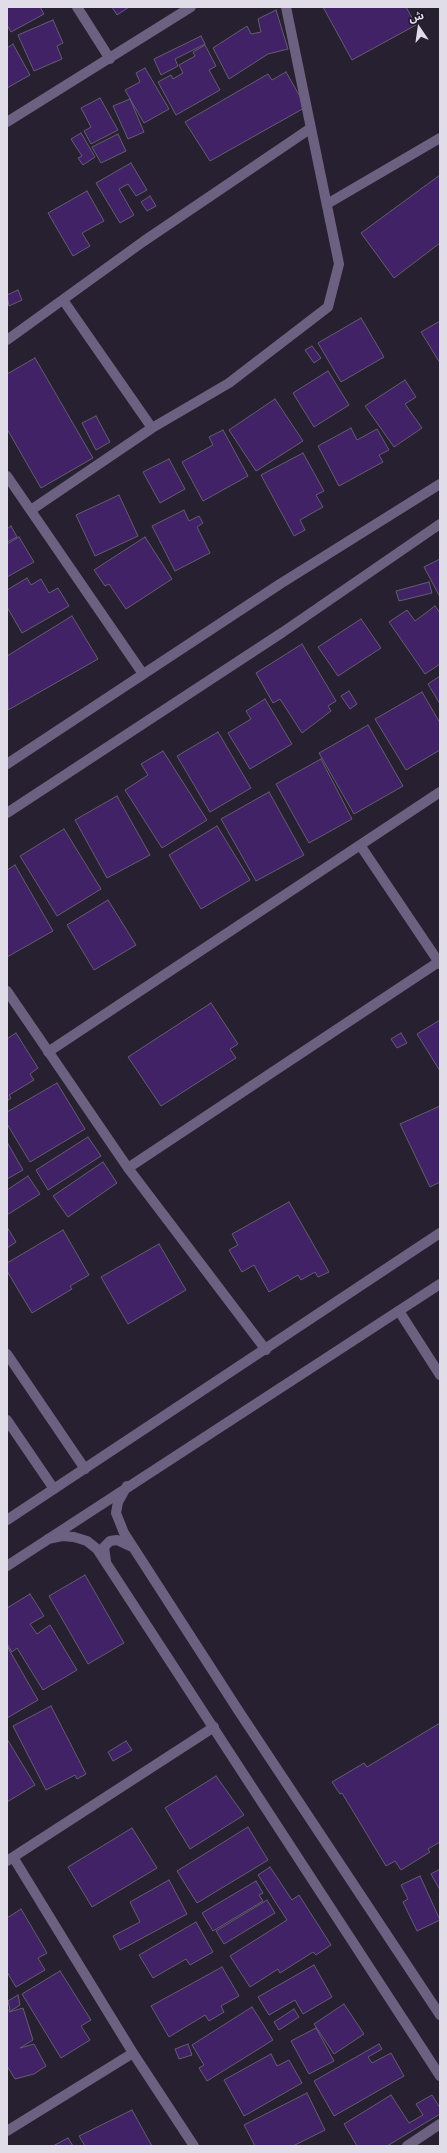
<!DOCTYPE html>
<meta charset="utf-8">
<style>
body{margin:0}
#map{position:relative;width:447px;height:2153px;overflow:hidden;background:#262030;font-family:"PT Sans","Noto Sans Arabic",sans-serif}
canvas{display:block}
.frame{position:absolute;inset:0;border:8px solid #e1dde8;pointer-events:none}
.north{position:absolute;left:399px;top:8px;width:40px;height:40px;-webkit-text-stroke:3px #1d1726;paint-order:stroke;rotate:347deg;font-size:11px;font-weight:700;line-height:16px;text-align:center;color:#e1dde8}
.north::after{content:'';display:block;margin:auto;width:14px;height:18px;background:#e1dde8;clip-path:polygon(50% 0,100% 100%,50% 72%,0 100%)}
</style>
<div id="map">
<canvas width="447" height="2153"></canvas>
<div class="frame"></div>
<div class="north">ش</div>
</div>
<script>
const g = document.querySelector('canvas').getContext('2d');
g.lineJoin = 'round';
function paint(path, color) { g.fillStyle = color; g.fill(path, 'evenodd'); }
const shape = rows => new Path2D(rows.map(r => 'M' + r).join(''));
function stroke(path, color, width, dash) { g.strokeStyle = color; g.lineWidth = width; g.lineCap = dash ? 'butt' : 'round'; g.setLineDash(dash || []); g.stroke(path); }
const building = shape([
 [7,7,40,7,44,14,11,32,7,25,7,7],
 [112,7,129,7,117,15,112,7],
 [323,7,406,7,416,25,352,60,323,7],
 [276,10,288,49,268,54,229,79,213,48,247,26,251,34,261,32,258,19,276,10],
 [53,20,63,43,57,46,62,59,34,71,18,35,53,20],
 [201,36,205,44,175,59,178,66,161,75,154,59,201,36],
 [13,44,30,75,7,88,7,48,13,44],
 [205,45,216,66,209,70,220,90,176,115,158,82,171,75,173,79,183,73,179,65,195,56,193,52,205,45],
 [145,68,169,109,144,123,125,90,140,82,136,73,145,68],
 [286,72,306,107,210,161,185,122,268,74,272,80,286,72],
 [100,98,118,130,91,144,84,131,91,127,81,108,100,98],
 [130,99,144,132,128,139,113,106,130,99],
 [81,133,95,157,83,165,78,158,82,156,71,139,81,133],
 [118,134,126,151,101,163,92,147,118,134],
 [131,163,147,190,136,196,128,184,119,189,134,215,120,223,96,183,131,163],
 [440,175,440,243,394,278,361,233,440,175],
 [87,191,104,221,82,233,90,246,73,256,48,213,87,191],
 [150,196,156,206,147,211,141,202,150,196],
 [18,290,22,300,9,306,7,295,18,290],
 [361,318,384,357,341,382,318,343,361,318],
 [440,321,440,363,421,332,440,321],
 [312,346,321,358,314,363,305,350,312,346],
 [35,358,93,458,41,488,7,429,7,374,35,358],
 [328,371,349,405,314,427,293,393,328,371],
 [405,380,416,397,405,404,422,428,394,447,365,406,405,380],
 [275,399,303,441,256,471,229,430,275,399],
 [96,416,110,442,96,450,82,423,96,416],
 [351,428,357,440,377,429,389,450,379,455,383,462,339,486,318,446,351,428],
 [223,430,248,476,203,501,182,462,213,445,209,437,223,430],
 [303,453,324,491,316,495,323,507,300,520,305,530,294,536,261,475,303,453],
 [169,459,185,489,160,503,143,472,169,459],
 [119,495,138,536,95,556,76,515,119,495],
 [184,510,189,521,199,516,203,523,197,527,210,553,175,571,152,526,184,510],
 [11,526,17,537,7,542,7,529,11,526],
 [19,537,34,562,7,577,7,544,19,537],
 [145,537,172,579,126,609,109,584,105,586,94,570,145,537],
 [440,559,440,597,424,567,440,559],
 [27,578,31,585,41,579,49,593,58,588,69,606,22,633,7,607,7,590,27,578],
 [429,582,432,593,399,601,396,591,429,582],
 [435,606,440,613,440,664,425,674,389,622,407,610,415,621,435,606],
 [72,616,98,659,8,710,7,656,72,616],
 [361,619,381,648,338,676,318,647,361,619],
 [302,644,336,701,328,706,331,711,302,733,280,699,273,703,256,673,302,644],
 [440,676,440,704,428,684,440,676],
 [349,691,357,704,350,709,341,696,349,691],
 [422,692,440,723,440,750,406,770,375,719,422,692],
 [265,699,292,744,250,769,228,733,251,719,246,711,265,699],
 [368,725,403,786,354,814,319,753,368,725],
 [218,732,251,788,210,812,177,756,218,732],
 [163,751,207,820,162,848,125,790,148,775,141,764,163,751],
 [321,759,352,819,309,843,276,784,321,759],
 [269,792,304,855,256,881,221,819,269,792],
 [117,796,150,855,107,878,75,820,117,796],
 [217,826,250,880,201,909,169,855,217,826],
 [64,829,101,889,57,916,20,856,64,829],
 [15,865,53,931,7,957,7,870,15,865],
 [108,900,136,945,94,970,67,925,108,900],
 [211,1003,238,1044,230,1049,236,1058,161,1106,128,1057,211,1003],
 [440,1020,440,1071,417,1034,440,1020],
 [16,1033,38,1068,30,1074,34,1080,9,1095,11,1098,7,1101,7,1039,16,1033],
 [401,1033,407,1043,397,1048,391,1039,401,1033],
 [57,1083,85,1129,30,1162,7,1124,7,1112,57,1083],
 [440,1106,440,1182,430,1187,400,1124,440,1106],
 [88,1137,101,1156,48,1190,36,1170,88,1137],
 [7,1142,23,1170,7,1179,7,1142],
 [103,1162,117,1183,68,1217,53,1196,103,1162],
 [28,1176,40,1194,7,1215,7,1190,28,1176],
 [289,1202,329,1272,318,1277,315,1272,301,1280,298,1275,269,1292,254,1265,242,1272,229,1250,238,1245,232,1234,289,1202],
 [7,1227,16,1242,7,1248,7,1227],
 [63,1230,89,1275,70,1286,72,1289,32,1313,7,1271,7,1263,63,1230],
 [159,1244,186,1290,128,1324,101,1277,159,1244],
 [85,1575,124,1643,88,1664,49,1596,85,1575],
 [30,1594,44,1616,30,1624,37,1634,50,1625,77,1670,43,1690,17,1648,12,1652,7,1644,7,1608,30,1594],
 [7,1646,38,1700,7,1718,7,1646],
 [51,1706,86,1774,77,1779,75,1775,46,1790,13,1726,51,1706],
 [440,1723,440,1842,428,1849,430,1852,401,1870,395,1861,386,1866,342,1793,340,1794,332,1782,364,1763,367,1767,440,1723],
 [7,1739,35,1785,7,1802,7,1739],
 [126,1741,132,1750,113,1761,108,1752,126,1741],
 [216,1776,244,1815,190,1849,165,1808,216,1776],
 [248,1827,268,1860,197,1903,177,1871,248,1827],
 [132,1828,157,1868,92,1907,68,1867,132,1828],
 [270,1867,292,1900,299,1895,331,1945,316,1955,313,1952,280,1973,278,1969,250,1987,230,1956,287,1920,258,1875,270,1867],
 [440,1869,440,1890,431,1874,440,1869],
 [420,1876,440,1920,417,1931,403,1902,408,1899,401,1885,420,1876],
 [169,1880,187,1914,120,1950,113,1936,140,1922,130,1902,169,1880],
 [256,1881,263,1893,259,1895,263,1901,213,1931,202,1913,256,1881],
 [267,1900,275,1913,224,1944,216,1931,267,1900],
 [21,1909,47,1953,38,1958,45,1970,16,1987,7,1972,7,1918,21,1909],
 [196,1922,213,1952,190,1965,186,1959,153,1978,139,1955,196,1922],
 [314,1965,332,1997,303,2014,295,2000,269,2015,258,1997,314,1965],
 [222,1967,239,1996,221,2006,224,2012,209,2021,205,2015,169,2037,151,2006,222,1967],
 [60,1971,91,2020,81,2026,90,2040,61,2058,22,1994,60,1971],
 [18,1995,20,2005,9,2012,23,2008,33,2040,20,2048,34,2044,46,2066,34,2074,15,2079,7,2066,7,2010,10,2010,8,2001,18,1995],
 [344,2004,364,2034,334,2054,314,2024,344,2004],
 [252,2007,273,2040,207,2081,199,2068,204,2065,192,2045,252,2007],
 [294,2009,299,2017,279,2030,274,2022,294,2009],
 [316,2028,334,2061,309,2074,291,2041,316,2028],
 [188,2044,192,2055,179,2059,175,2049,188,2044],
 [379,2044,382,2049,368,2057,372,2063,391,2053,404,2076,334,2116,314,2081,379,2044],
 [271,2054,277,2066,289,2060,302,2083,244,2116,224,2080,271,2054],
 [307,2093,325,2130,293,2146,255,2146,244,2125,307,2093],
 [391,2095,409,2123,423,2115,416,2104,432,2095,440,2108,440,2114,387,2146,357,2146,344,2124,391,2095],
 [132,2110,152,2146,85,2146,79,2136,132,2110],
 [68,2138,73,2146,53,2146,68,2138]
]);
const minor = shape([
 [77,7,110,59],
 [7,122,191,7],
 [327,204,440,138],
 [63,300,152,428],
 [7,340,144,241,311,128],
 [7,476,143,674],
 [31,510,152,428,229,383,328,307,339,264,286,7],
 [360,845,440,964],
 [7,991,128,1168,266,1350],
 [48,1052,440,792],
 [128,1168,440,961],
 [399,1311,440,1375],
 [13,1857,133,2053,194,2146],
 [7,1861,214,1727],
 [7,2131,133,2053],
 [407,2146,440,2124]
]);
const tertiary = shape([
 [7,764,280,584,440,484],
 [7,813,283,632,440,524],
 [7,1354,85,1469],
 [7,1420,54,1489],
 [127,1486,118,1502,116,1513,124,1533,238,1710,440,2015],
 [7,1520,440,1233],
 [48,1539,62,1536,74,1537,87,1541,97,1549,440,2076],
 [106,1561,104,1547,110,1541,117,1540,132,1547],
 [7,1566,440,1284]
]);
paint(building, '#422266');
stroke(building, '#645d70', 1);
stroke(minor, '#6d6181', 10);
stroke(tertiary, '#6d6181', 10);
</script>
